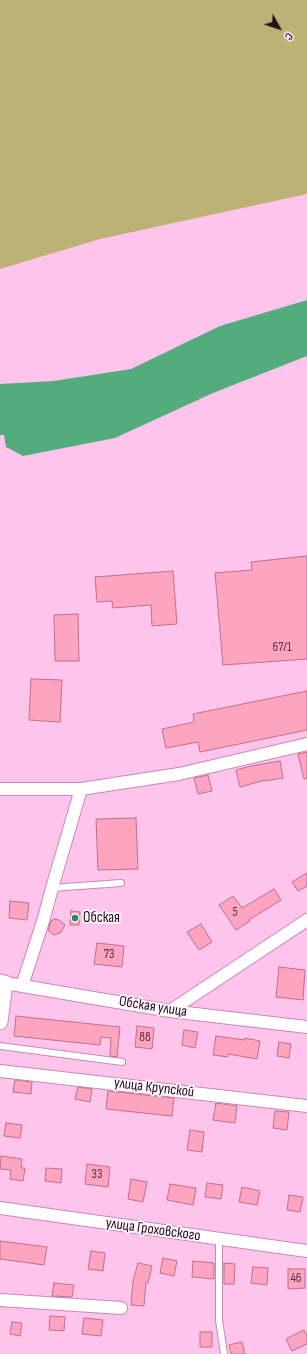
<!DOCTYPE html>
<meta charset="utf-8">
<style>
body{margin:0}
#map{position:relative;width:307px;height:1354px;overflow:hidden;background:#fec4eb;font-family:"Sofia Sans Condensed",sans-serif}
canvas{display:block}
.north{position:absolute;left:259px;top:8px;width:40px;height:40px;-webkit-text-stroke:3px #fff7fc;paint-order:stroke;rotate:130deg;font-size:11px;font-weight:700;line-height:16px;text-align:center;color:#240b1d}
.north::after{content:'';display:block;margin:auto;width:14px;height:18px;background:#240b1d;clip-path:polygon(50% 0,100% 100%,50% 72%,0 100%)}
</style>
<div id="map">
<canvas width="307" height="1354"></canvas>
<div class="north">С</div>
</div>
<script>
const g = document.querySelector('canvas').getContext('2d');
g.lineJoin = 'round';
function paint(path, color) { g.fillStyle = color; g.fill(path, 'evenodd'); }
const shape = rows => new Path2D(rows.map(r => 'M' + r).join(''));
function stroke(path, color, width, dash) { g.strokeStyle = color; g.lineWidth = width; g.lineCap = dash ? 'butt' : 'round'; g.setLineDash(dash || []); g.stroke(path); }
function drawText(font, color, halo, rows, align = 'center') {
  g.font = font + ' "Sofia Sans Condensed",sans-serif'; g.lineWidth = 3.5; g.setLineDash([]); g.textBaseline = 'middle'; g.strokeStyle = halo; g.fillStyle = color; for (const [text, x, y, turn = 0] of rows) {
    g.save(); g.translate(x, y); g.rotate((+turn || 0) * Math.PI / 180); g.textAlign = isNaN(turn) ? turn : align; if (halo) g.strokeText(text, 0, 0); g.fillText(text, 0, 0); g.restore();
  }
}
const green = shape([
 [0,0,307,0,307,194,100,239,0,269]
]);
const water = shape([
 [307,300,307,356,213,393,115,438,23,456,6,447,4,435,0,435,0,384,54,381,131,369,220,326]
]);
const building = shape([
 [307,556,307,659,223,665,215,573,252,570,251,562,307,556],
 [173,571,177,624,152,626,151,605,113,608,112,601,97,602,95,577,173,571],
 [78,614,79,661,55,661,54,615,78,614],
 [31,679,62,680,60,722,29,720,31,679],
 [307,691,307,730,200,752,198,742,166,748,162,729,194,722,193,714,307,691],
 [307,752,307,778,304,779,298,754,307,752],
 [280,761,283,778,265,781,265,780,240,787,236,770,251,766,280,761],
 [208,775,212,791,198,794,194,778,208,775],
 [136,818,138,869,98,870,96,819,136,818],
 [307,873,307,886,298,891,292,882,307,873],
 [274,889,281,900,249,920,250,921,236,930,219,905,233,896,242,908,274,889],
 [10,901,29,903,27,920,9,918,10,901],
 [71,911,80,912,79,925,70,925,71,911],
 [55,919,59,920,65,925,61,932,55,935,52,934,48,930,51,921,55,919],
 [201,924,212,942,199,950,187,932,201,924],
 [97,943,124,946,122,967,94,964,97,943],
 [279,967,305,970,303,1000,276,997,279,967],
 [16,1016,120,1027,117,1057,110,1056,111,1038,101,1037,100,1045,14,1036,16,1016],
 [137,1026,154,1028,152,1049,135,1047,137,1026],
 [184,1030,198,1032,195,1048,182,1045,184,1030],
 [216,1036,245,1040,245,1038,260,1041,257,1059,228,1054,228,1057,213,1055,216,1036],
 [279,1042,291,1044,289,1058,277,1056,279,1042],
 [15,1080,32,1082,31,1094,13,1092,15,1080],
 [78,1087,92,1089,90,1102,75,1099,78,1087],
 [108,1091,174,1098,172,1116,106,1109,108,1091],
 [216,1103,237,1106,235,1123,213,1120,216,1103],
 [275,1111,289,1112,287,1130,273,1128,275,1111],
 [6,1123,22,1125,20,1138,4,1136,6,1123],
 [190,1130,204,1132,202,1152,187,1150,190,1130],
 [1,1156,22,1159,21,1168,25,1168,23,1181,10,1179,11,1170,0,1169,1,1156],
 [87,1164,110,1167,108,1187,85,1184,87,1164],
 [46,1168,62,1169,61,1183,45,1181,46,1168],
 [131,1179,147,1182,143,1202,128,1199,131,1179],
 [207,1183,223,1185,221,1199,205,1197,207,1183],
 [170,1184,196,1188,193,1205,167,1200,170,1184],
 [242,1187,260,1191,257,1205,239,1202,242,1187],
 [289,1195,303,1197,300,1212,287,1210,289,1195],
 [0,1241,47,1247,44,1265,0,1259,0,1241],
 [91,1251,105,1253,103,1271,88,1269,91,1251],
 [163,1258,177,1261,174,1276,160,1273,163,1258],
 [193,1261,214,1263,214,1279,192,1277,193,1261],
 [138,1263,152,1266,148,1283,146,1282,144,1306,131,1305,133,1281,138,1263],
 [224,1263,235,1264,234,1284,224,1284,224,1263],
 [253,1267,268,1268,267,1285,251,1283,253,1267],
 [288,1269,305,1269,305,1288,288,1289,288,1269],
 [54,1283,74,1285,72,1297,52,1296,54,1283],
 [50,1316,65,1317,64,1331,49,1330,50,1316],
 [84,1318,103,1320,101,1336,82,1334,84,1318],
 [12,1322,22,1323,20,1336,10,1334,12,1322],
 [304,1330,307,1336,307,1344,292,1351,286,1339,304,1330],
 [200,1332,212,1332,212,1347,200,1347,200,1332],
 [242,1342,245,1354,231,1354,229,1345,242,1342]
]);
const service = shape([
 [52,888,121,883],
 [0,1046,122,1062],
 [219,1239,219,1320,224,1354]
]);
const minor = shape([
 [0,789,81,789,179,774,307,744],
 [5,983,170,1011,307,1027],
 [22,986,44,918,52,888,81,789],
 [170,1011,307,920],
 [0,1071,307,1106],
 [0,1208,307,1251],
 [0,1300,121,1308]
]);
const tertiary = shape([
 [0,982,5,983,0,1022]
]);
const markers = [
 [75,918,4,"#2a8459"]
];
const numberNames = [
 ["67/1",282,648],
 ["5",235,913],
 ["73",109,955],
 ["88",145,1038],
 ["33",97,1175],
 ["46",296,1279]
];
const poiNames = [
 ["Обская",83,918]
];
const streetNames = [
 ["Обская улица",153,1007,9],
 ["улица Крупской",154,1088,7],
 ["улица Гроховского",153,1230,8]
];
paint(green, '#bdb275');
paint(water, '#53ac7e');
paint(building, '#fda4c1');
stroke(building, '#be708b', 1);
stroke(service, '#cb87b6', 8);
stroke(minor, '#cb87b6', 14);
stroke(tertiary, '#cb87b6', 17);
stroke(service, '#fff', 6);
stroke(minor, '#fff', 12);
stroke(tertiary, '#fff', 15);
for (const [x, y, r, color] of markers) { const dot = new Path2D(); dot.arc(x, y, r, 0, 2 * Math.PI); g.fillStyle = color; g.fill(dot); stroke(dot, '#fff7fc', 1.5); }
drawText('13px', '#5a3146', null, numberNames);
drawText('15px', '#240b1d', '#fff7fc', poiNames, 'left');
drawText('15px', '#240b1d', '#fff7fc', streetNames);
</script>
